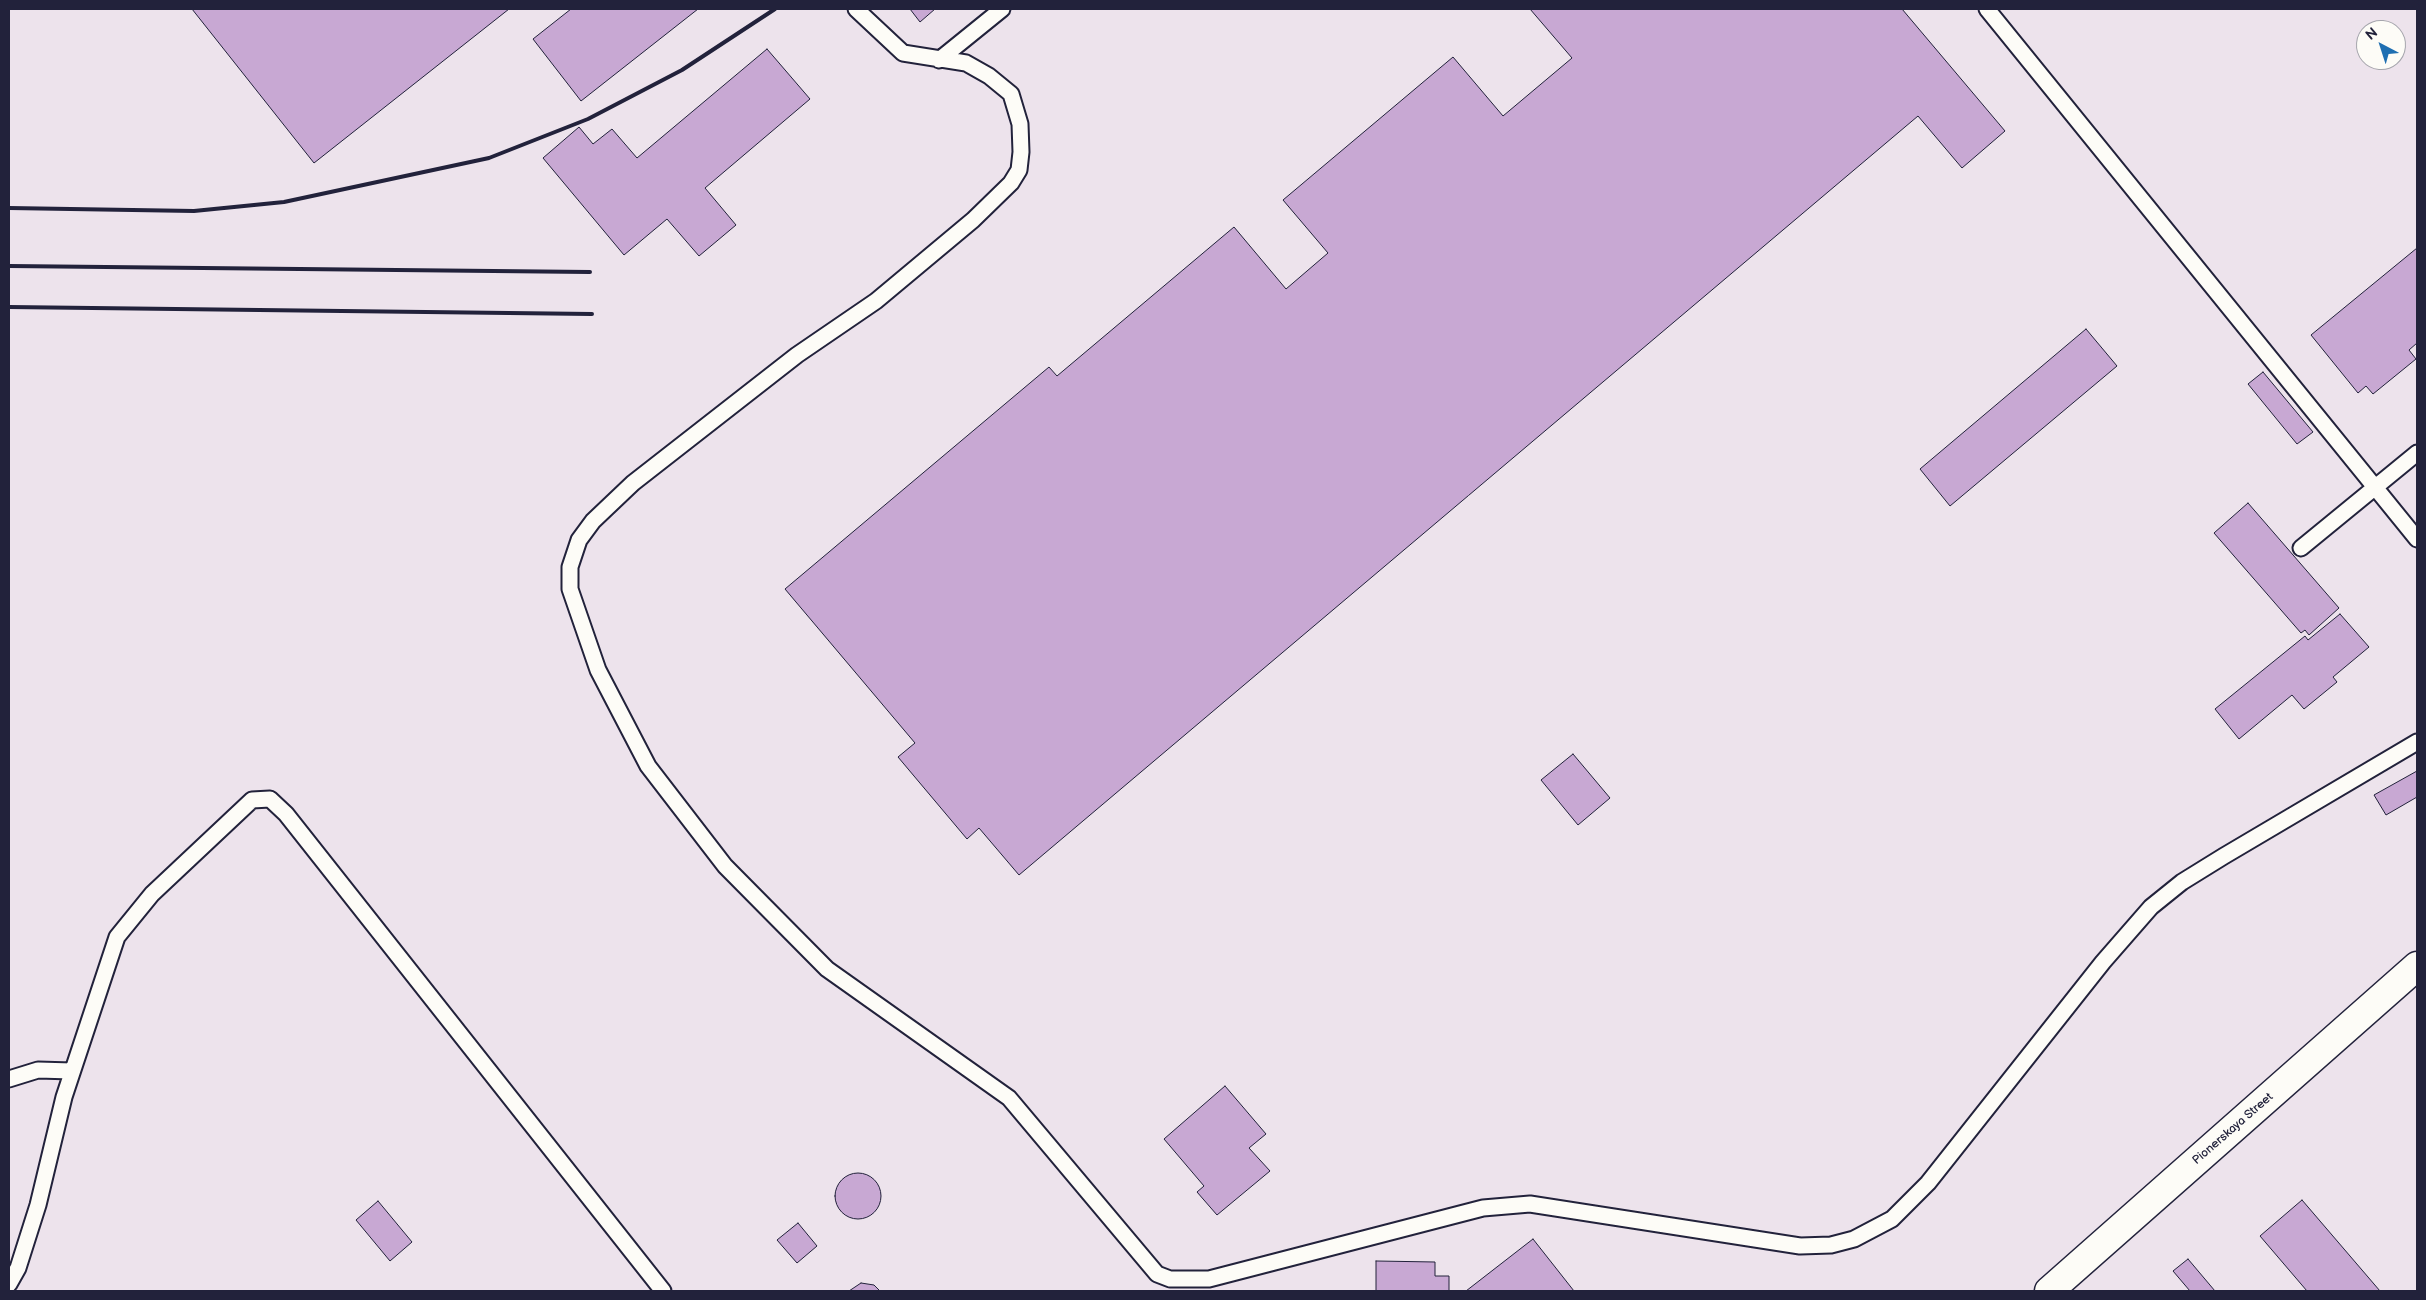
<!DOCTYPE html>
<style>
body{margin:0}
#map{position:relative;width:2426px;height:1300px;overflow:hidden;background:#fdfcf7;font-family:"Balsamiq Sans",sans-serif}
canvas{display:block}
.frame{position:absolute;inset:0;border:10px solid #22223b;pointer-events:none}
.north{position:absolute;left:2356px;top:20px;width:50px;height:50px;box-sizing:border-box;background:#fdfcf7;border:1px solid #a5a5ac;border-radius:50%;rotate:320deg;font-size:14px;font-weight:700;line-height:20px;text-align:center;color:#22223b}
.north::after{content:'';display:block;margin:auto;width:18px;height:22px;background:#1f6fb2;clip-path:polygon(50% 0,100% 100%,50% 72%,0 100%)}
</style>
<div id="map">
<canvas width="2426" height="1300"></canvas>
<div class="frame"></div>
<div class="north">N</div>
</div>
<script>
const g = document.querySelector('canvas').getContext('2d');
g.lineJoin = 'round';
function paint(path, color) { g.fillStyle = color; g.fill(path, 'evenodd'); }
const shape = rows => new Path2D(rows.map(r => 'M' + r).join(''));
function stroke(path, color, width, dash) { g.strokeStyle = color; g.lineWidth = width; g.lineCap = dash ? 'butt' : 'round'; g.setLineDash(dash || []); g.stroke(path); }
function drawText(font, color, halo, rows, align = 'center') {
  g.font = font + ' "Balsamiq Sans",sans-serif'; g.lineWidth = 4.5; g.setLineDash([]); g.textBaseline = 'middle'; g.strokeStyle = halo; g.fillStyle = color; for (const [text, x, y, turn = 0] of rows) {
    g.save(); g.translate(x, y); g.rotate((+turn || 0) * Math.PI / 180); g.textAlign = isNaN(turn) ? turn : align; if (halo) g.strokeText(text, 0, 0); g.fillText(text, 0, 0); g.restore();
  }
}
const built = shape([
 [9,9,2417,9,2417,1291,9,1291],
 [2366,30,2396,30,2396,60,2366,60]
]);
const building = shape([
 [192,9,509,9,314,163,192,9],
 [571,9,698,9,581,101,533,39,571,9],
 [910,9,935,9,920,22,910,9],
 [1530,9,1902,9,2005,131,1962,168,1918,116,1019,875,979,828,967,839,898,757,915,743,785,589,1049,367,1057,376,1234,227,1286,289,1328,253,1283,200,1453,57,1503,116,1572,58,1530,9],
 [767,49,810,99,705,188,736,225,699,256,667,219,624,255,543,158,579,127,593,144,612,129,637,158,767,49],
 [2417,248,2417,343,2409,350,2416,359,2373,394,2366,386,2358,393,2311,335,2417,248],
 [2086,329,2117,366,1950,506,1920,469,2086,329],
 [2263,372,2313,432,2297,444,2248,384,2263,372],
 [2248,503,2339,608,2309,635,2305,630,2301,633,2214,533,2248,503],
 [2340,614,2369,647,2333,677,2337,682,2304,709,2292,695,2239,739,2215,709,2305,636,2308,640,2340,614],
 [1573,754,1610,798,1578,825,1541,780,1573,754],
 [2417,771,2417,797,2386,815,2374,795,2417,771],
 [1225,1086,1266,1134,1249,1148,1270,1171,1217,1215,1197,1192,1204,1186,1164,1139,1225,1086],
 '835 1196a23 23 0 1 1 46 0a23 23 0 1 1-46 0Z',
 [2302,1200,2380,1291,2307,1291,2260,1236,2302,1200],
 [378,1201,412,1242,390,1261,356,1220,378,1201],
 [798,1223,817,1246,797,1263,777,1240,798,1223],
 [1533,1239,1574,1291,1466,1291,1533,1239],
 [2188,1259,2215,1291,2190,1291,2173,1271,2188,1259],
 [1376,1261,1435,1262,1435,1276,1449,1276,1449,1291,1376,1291,1376,1261],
 [861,1283,874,1285,880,1291,849,1291,861,1283]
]);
const lane = shape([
 [856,9,903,53,966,63,989,76,1011,94,1020,124,1021,152,1019,170,1011,183,973,220,876,301,797,355,633,483,593,521,579,540,570,567,570,589,598,670,648,766,725,866,827,969,1009,1098,1157,1274,1170,1279,1209,1279,1483,1208,1530,1204,1800,1246,1831,1245,1854,1239,1892,1219,1928,1183,2103,962,2151,907,2182,882,2224,856,2417,742],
 [1987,9,2417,539],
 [939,60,1002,9],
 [2301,548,2417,453],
 [9,1079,38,1070,72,1071],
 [9,1284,18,1268,38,1205,64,1097,117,937,152,894,252,800,270,799,286,814,663,1291]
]);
const street = shape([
 [2049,1291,2417,966]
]);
const rail = shape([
 [9,208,194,211,284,202,489,158,588,119,682,70,775,9],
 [9,266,590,272],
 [9,307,592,314]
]);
const streetNames = [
 ["Pionerskaya Street",2233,1129,-41]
];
paint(built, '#ede3ec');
paint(building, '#c8a8d3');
stroke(building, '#22223b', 1);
stroke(lane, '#22223b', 19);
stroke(street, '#22223b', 31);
stroke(lane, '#fdfcf7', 15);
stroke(street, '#fdfcf7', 28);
stroke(rail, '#22223b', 4);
drawText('12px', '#22223b', '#fdfcf7', streetNames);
</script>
